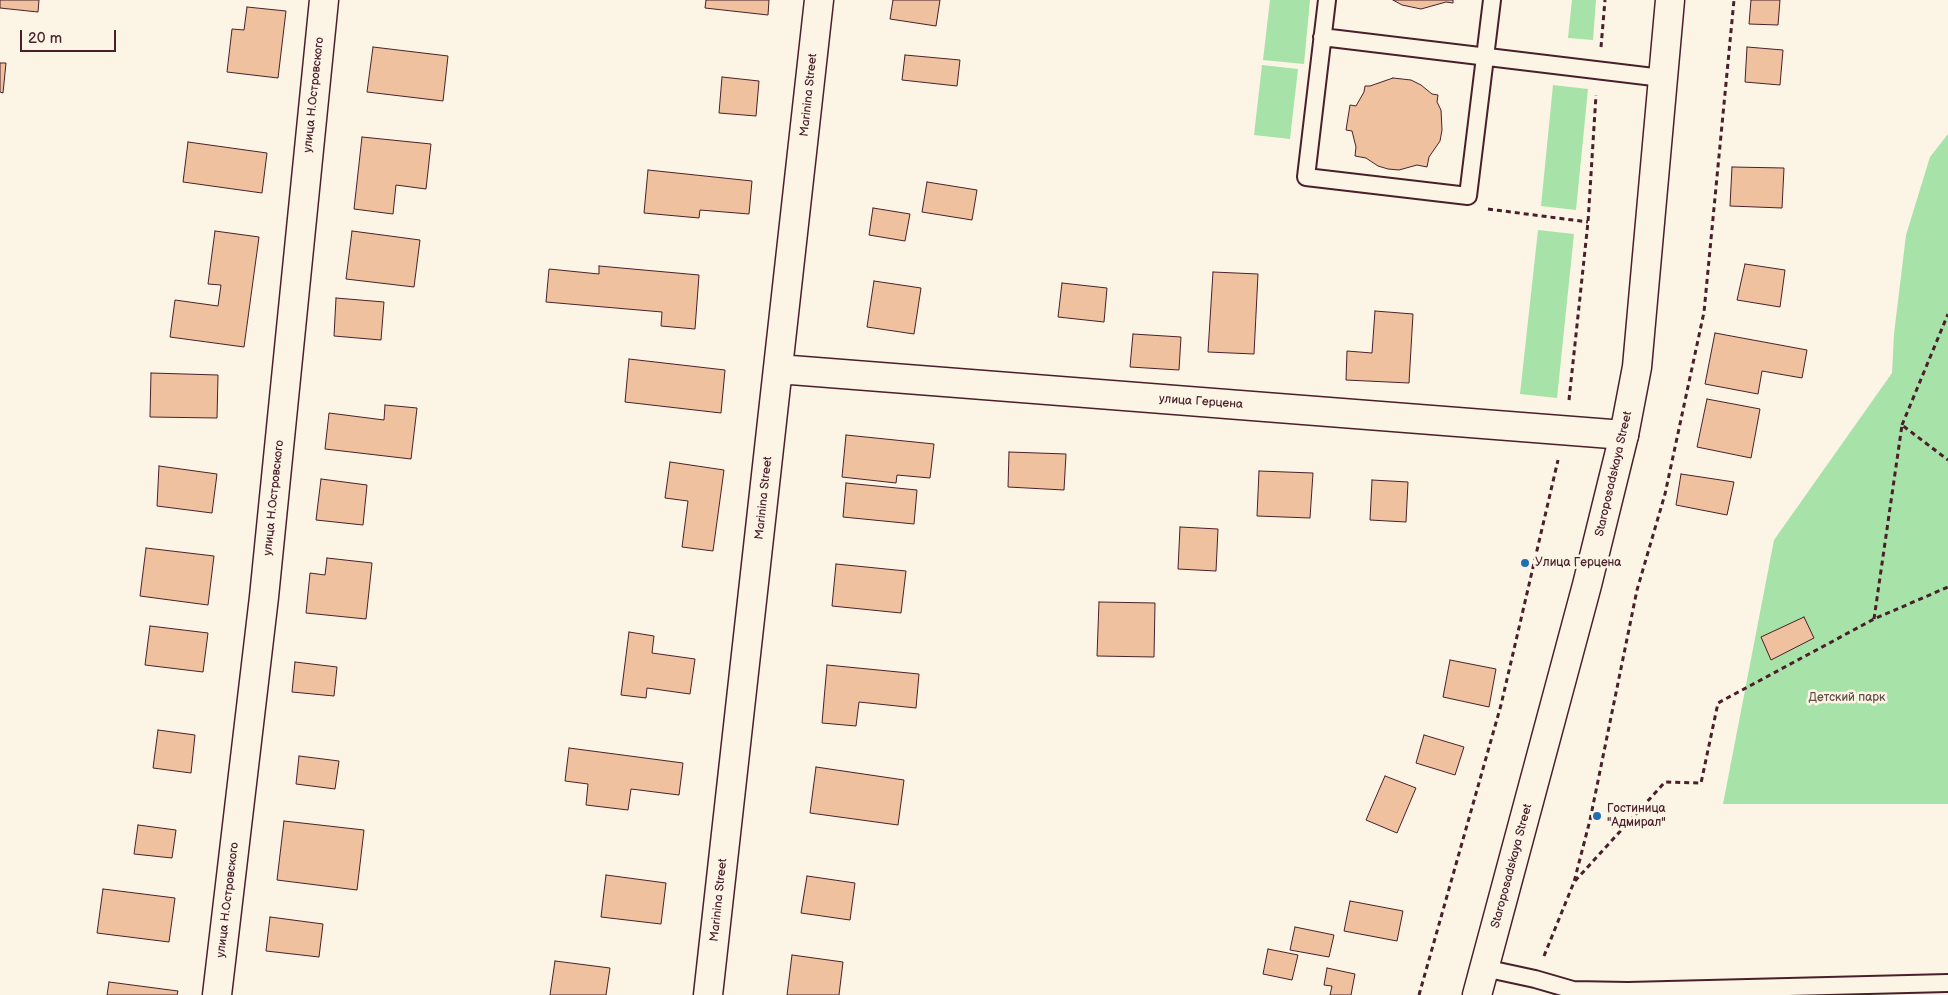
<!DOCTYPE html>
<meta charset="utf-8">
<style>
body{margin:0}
#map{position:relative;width:1948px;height:995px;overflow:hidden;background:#fcf5e5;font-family:"Balsamiq Sans",sans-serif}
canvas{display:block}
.scale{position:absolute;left:20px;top:30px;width:96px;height:22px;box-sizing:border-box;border:2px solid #4a1f2b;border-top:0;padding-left:6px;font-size:15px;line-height:18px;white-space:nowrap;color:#4a1f2b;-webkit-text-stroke:4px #fcf5e5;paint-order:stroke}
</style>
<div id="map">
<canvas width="1948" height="995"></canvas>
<div class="scale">20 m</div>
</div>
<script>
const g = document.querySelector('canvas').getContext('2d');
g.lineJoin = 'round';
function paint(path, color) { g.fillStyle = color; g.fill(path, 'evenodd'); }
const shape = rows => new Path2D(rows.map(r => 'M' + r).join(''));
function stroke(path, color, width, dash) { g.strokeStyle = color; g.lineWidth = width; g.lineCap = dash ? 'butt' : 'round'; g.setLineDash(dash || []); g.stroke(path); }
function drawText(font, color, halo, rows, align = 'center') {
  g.font = font + ' "Balsamiq Sans",sans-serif'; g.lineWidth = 5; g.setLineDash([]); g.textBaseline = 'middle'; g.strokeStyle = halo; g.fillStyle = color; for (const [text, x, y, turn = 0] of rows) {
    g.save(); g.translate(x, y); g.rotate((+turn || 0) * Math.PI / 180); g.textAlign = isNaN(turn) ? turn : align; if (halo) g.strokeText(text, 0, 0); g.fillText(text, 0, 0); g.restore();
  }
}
const green = shape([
 [1270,0,1310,0,1304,64,1263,60],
 [1572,0,1596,0,1593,40,1568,38],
 [1262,65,1298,69,1290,139,1254,135],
 [1553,85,1588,89,1576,210,1541,206],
 [1948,134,1948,804,1723,804,1774,540,1892,373,1894,334,1906,235,1930,157],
 [1538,230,1574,234,1557,398,1520,394]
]);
const building = shape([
 [0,0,39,0,38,12,0,8,0,0],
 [706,0,769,0,768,15,705,8,706,0],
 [893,0,940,0,936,26,890,19,893,0],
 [1393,0,1453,0,1453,3,1446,2,1421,9,1402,5,1393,0],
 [1751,0,1780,0,1778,25,1749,24,1751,0],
 [247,7,286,11,278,78,227,72,232,29,244,30,247,7],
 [373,47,448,56,443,101,367,92,373,47],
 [1747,47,1783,50,1780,85,1745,82,1747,47],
 [905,55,960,60,957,86,902,80,905,55],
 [0,63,6,63,3,93,0,92,0,63],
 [722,77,759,81,756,116,719,113,722,77],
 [1393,78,1411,80,1421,85,1432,94,1438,95,1437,102,1441,110,1442,130,1440,141,1429,157,1427,167,1417,165,1399,170,1388,169,1378,166,1366,158,1355,156,1356,147,1352,131,1346,130,1350,105,1356,106,1364,92,1365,86,1370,86,1393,78],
 [362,137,431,144,426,189,396,185,393,214,354,209,362,137],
 [188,142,267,153,262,193,183,182,188,142],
 [1732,167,1784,168,1782,208,1730,206,1732,167],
 [648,170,752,181,749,214,700,210,699,218,644,213,648,170],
 [927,182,977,190,972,220,922,212,927,182],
 [873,208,910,214,905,241,869,235,873,208],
 [215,231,259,237,244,347,170,337,175,300,218,306,221,285,208,284,215,231],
 [352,231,420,240,414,287,346,279,352,231],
 [1745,264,1785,270,1780,307,1737,300,1745,264],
 [599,266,699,275,695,329,661,326,662,312,546,302,549,269,599,274,599,266],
 [1213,272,1258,274,1254,354,1208,352,1213,272],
 [874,281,921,288,914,334,867,327,874,281],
 [1062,283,1107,288,1104,322,1058,317,1062,283],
 [336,298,384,302,381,340,334,336,336,298],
 [1375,311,1413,314,1409,383,1346,380,1347,351,1372,353,1375,311],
 [1715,333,1807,350,1802,378,1762,371,1758,394,1705,384,1715,333],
 [1133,334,1181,337,1179,370,1130,367,1133,334],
 [629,359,725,370,721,413,625,402,629,359],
 [151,373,218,375,217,418,150,417,151,373],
 [1707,399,1760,409,1751,458,1697,447,1707,399],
 [385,405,417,408,411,459,325,449,329,413,384,420,385,405],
 [846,435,934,444,930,478,897,475,896,483,842,477,846,435],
 [1009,452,1066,454,1064,490,1008,487,1009,452],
 [670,462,724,470,713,551,682,547,688,501,665,498,670,462],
 [159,466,217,474,212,513,157,506,159,466],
 [1259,471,1313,473,1310,518,1257,516,1259,471],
 [1681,474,1734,482,1727,515,1676,505,1681,474],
 [321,479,367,485,363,525,316,520,321,479],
 [1372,480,1408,482,1406,522,1370,520,1372,480],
 [846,483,917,490,914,524,843,517,846,483],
 [1180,527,1218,529,1216,571,1178,569,1180,527],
 [146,548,214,556,208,605,140,596,146,548],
 [327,558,372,563,366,619,306,613,310,573,325,575,327,558],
 [836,564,906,571,901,613,832,606,836,564],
 [1099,602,1155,603,1154,657,1097,656,1099,602],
 [1804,617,1814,638,1771,660,1761,637,1804,617],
 [150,626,208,633,203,672,145,665,150,626],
 [629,632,654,636,652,653,695,659,690,694,647,688,646,698,621,695,629,632],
 [1450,660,1496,669,1489,707,1443,697,1450,660],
 [295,662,337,667,334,696,292,692,295,662],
 [827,665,919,674,916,708,859,702,856,726,822,723,827,665],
 [158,730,195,735,191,773,153,768,158,730],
 [1424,735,1464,747,1455,775,1416,763,1424,735],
 [569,748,683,763,679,795,631,789,628,810,586,805,588,784,565,781,569,748],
 [299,756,339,761,335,789,296,784,299,756],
 [816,767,904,780,898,825,810,813,816,767],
 [1385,776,1416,788,1397,833,1366,820,1385,776],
 [284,821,364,830,357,890,277,880,284,821],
 [138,825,176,830,172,858,134,854,138,825],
 [606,875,666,883,661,924,601,917,606,875],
 [807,876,855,883,850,920,801,913,807,876],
 [103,889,175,898,169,942,97,933,103,889],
 [1350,901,1403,911,1397,941,1344,931,1350,901],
 [270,917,323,924,319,957,266,951,270,917],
 [1295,927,1334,935,1329,957,1290,950,1295,927],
 [1268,949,1298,955,1292,980,1263,974,1268,949],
 [792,955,843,962,839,995,787,995,792,955],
 [555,961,610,968,606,995,550,995,555,961],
 [1327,968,1355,974,1351,995,1330,995,1332,986,1324,985,1327,968],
 [109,982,178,991,177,995,107,995,109,982]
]);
const path = shape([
 [1601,47,1605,0],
 [1488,209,1588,222],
 [1569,400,1588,222,1596,95],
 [1902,425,1948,314],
 [1874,619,1902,425,1948,460],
 [1575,881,1665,782,1701,783,1718,703,1874,619,1948,587],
 [1544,956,1574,882,1590,820,1637,590,1665,494,1704,312,1734,0],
 [1419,995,1501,705,1558,460]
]);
const service = shape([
 [1327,0,1306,177,1468,196,1492,0],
 [1322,37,1662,78],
 [1484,968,1535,979,1573,990,1628,991,1948,983]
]);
const minor = shape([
 [778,369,1624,435],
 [217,995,264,597,324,0],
 [708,995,819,0]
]);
const secondary = shape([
 [1477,995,1587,585,1624,435,1637,367,1670,0]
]);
const markers = [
 [1525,563,5,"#1f6fb2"],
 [1597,816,5,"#1f6fb2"]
];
const streetNames = [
 ["улица Н.Островского",314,95,-84],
 ["Marinina Street",809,95,-84],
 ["улица Герцена",1201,402,4],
 ["Staroposadskaya Street",1614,474,-77],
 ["улица Н.Островского",274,498,-84],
 ["Marinina Street",764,498,-84],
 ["Staroposadskaya Street",1512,866,-75],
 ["улица Н.Островского",228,900,-83],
 ["Marinina Street",719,900,-84]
];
const poiNames = [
 ["Улица Герцена",1535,563],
 ["Гостиница",1607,809],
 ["\"Адмирал\"",1607,823]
];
const parkNames = [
 ["Детский парк",1847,698]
];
paint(green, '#a7e2a8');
paint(building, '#efc19f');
stroke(building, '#4a1f2b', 1);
stroke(service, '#4a1f2b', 20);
stroke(minor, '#4a1f2b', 31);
stroke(secondary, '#4a1f2b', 31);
stroke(path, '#4a1f2b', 3, [5, 4]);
stroke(service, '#fcf5e5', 16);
stroke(minor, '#fcf5e5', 28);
stroke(secondary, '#fcf5e5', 28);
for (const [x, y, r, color] of markers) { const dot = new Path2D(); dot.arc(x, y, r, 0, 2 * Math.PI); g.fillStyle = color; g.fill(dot); stroke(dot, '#fcf5e5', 2); }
drawText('12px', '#4a1f2b', '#fcf5e5', streetNames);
drawText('12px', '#4a1f2b', '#fcf5e5', poiNames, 'left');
drawText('12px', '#61504a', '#fcf5e5', parkNames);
</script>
